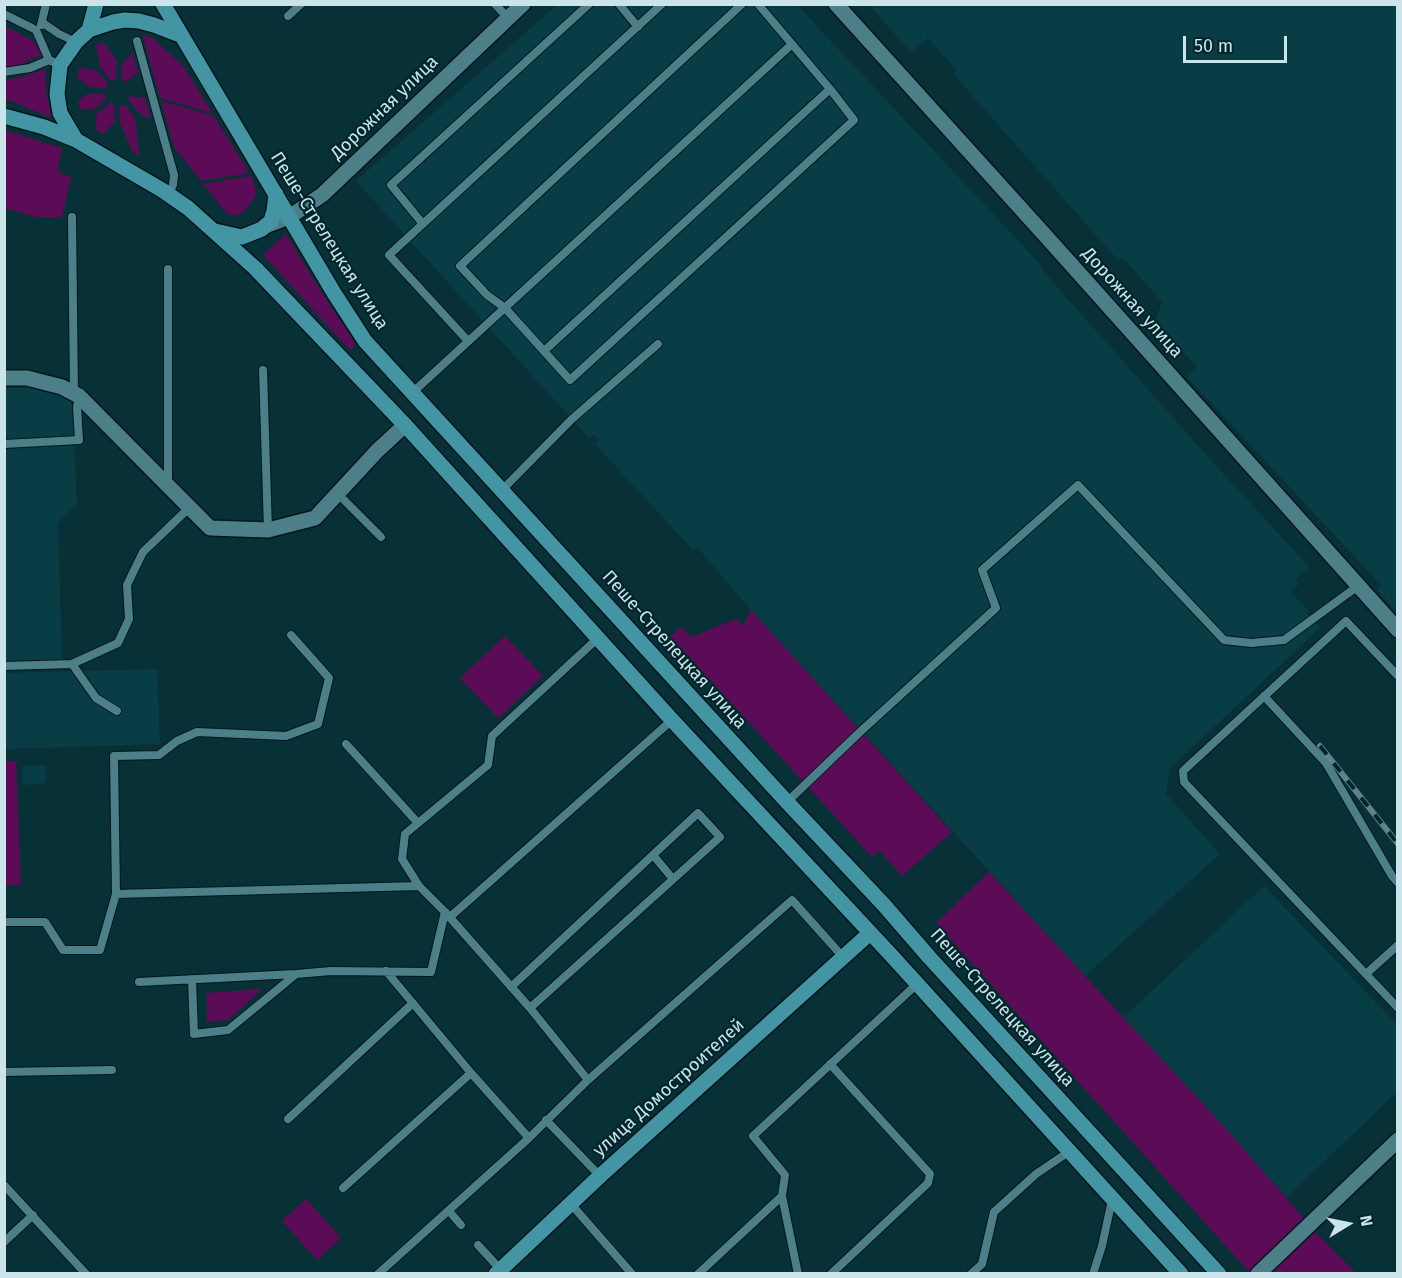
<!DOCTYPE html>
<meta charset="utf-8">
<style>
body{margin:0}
#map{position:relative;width:1402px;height:1278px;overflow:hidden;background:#083037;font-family:"Fira Sans",sans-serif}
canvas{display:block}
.frame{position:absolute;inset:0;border:6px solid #cae4e9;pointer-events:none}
.north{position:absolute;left:1318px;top:1194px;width:60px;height:60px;-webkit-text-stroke:4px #00262d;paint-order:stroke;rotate:80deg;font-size:16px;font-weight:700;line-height:24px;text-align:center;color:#cae4e9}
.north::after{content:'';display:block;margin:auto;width:21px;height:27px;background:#cae4e9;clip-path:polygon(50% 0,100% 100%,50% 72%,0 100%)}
.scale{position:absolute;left:1183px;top:36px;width:104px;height:27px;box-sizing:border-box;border:3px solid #cae4e9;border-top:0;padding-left:8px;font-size:18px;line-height:21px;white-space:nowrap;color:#cae4e9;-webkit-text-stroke:4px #00262d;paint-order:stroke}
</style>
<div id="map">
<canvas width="1402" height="1278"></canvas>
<div class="frame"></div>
<div class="north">N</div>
<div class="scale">50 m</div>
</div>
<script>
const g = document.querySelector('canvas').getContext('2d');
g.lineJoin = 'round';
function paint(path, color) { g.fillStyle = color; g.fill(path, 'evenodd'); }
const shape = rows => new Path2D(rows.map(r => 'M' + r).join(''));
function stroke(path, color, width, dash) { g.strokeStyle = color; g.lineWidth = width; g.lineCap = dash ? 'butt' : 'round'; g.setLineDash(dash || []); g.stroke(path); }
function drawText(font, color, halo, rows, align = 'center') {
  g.font = font + ' "Fira Sans",sans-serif'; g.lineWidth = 4.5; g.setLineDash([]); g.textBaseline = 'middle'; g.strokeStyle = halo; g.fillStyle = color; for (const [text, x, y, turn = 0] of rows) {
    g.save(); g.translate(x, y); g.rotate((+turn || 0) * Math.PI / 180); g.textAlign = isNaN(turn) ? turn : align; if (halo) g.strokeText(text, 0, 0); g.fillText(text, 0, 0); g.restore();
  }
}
const built = shape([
 [557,5,797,5,1041,265,1042,270,1209,458,1309,567,1295,579,1299,584,1290,592,1309,611,1306,613,1320,628,1169,769,1166,794,1220,854,1085,976,751,610,697,547,693,550,595,444,599,440,594,434,589,438,356,181],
 [869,5,1397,5,1397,612,1377,590,1381,585,1187,377,1197,367,1155,321,1162,302,1122,257,1118,260,954,75,957,71,928,38,911,52],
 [4,388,41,388,72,401,77,504,58,523,62,660,5,661],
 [157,669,160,744,5,749,4,673],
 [45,765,46,783,23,785,22,766],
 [1264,886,1397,1024,1397,1092,1287,1197,1123,1018]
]);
const green = shape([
 [5,26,33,41,42,54,19,65,5,67],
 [142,34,154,39,184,67,212,113,160,98],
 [102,41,117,61,116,79,111,81,100,67,96,45],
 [132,53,138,72,126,82,121,79,122,64],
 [79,68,96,70,108,84,106,89,89,87,77,77],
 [45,69,46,92,52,118,5,99,5,80,22,77],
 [88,93,105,94,106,99,94,109,80,109,78,101],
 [130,96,145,98,151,119,139,113,128,100],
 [161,101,214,116,249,173,201,181,174,147],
 [110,103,114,105,115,121,103,134,95,129,97,113],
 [125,105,135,118,140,156,132,151,120,123,119,106],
 [4,130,62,148,57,171,71,177,62,217,36,217,5,208],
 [251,176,256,190,255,197,244,212,236,215,230,215,226,212,203,184],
 [286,234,321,292,356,344,350,350,263,255],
 [751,610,952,832,902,876,879,850,872,857,670,636,682,627,691,637,736,619,743,626],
 [505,636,543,676,498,718,460,678],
 [4,761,16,761,21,885,5,886],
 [989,872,1228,1131,1321,1238,1356,1273,1250,1273,936,923],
 [262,989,228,1020,207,1022,207,993],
 [306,1199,341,1238,317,1260,282,1221]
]);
const lane = shape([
 [495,4,508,18],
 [619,4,638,27],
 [742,4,460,266,487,295,505,308,570,380,854,120,830,89,758,4],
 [4,14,36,30,49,60,60,65],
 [288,16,301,4],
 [43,23,59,34,76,42],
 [41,25,46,4],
 [137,41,174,175,173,185,169,194],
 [4,72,30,68,49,60],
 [72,217,74,394],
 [423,224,391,185,589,4],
 [168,269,168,483],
 [468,341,389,255,662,4],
 [544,351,830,89],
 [263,370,268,530],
 [412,393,791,45],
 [4,444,79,440,77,407,79,398],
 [502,490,572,419,658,344],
 [338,494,381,537],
 [72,664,96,698,117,711],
 [4,666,72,664,118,643,129,619,127,585,143,552,189,508],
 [1398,676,1346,621,1183,771,1184,782,1398,1008],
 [1264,696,1326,763,1392,876,1398,883],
 [346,744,418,823],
 [787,802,861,731,996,608,982,570,1078,485,1224,640,1251,643,1284,640,1358,586],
 [653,855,673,879],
 [116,894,114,756,159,755,177,741,197,732,286,736,318,724,329,678,291,635],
 [450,917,672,720],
 [4,922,45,922,63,950,100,950,116,894,419,886],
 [386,971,471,1073,529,1138],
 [1366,974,1398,945],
 [192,979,194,1034,228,1030,295,975],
 [139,982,296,974,331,971,431,972,445,912],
 [511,987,698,813,720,837,530,1008],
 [830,1064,930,1174,928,1183,831,1274],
 [4,1072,112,1070],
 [588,1080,530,1008,445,912,419,886,402,859,405,834,488,765,492,736,598,638],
 [288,1119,413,1003],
 [546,1120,600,1176],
 [4,1185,86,1274],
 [343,1188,471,1073],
 [782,1196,798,1274],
 [571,1204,632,1274],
 [449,1211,461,1225],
 [4,1242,33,1215],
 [478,1245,500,1269],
 [378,1274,529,1138,588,1080,792,900,843,957],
 [698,1274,782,1196,785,1175,753,1136,917,984],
 [971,1274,982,1264,994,1212,1036,1174,1070,1151],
 [1093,1274,1102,1246,1112,1200]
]);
const street = shape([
 [836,4,1052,243,1398,630],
 [265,226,289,217,322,195,523,4],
 [4,378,27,378,62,387,79,396,210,528,268,530,315,518,377,451,405,425],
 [1258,1274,1398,1140]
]);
const secondary = shape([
 [163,4,334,293,365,341,787,802,884,905,929,957,1219,1274],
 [89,30,96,4],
 [4,116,44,127,76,140,162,190,188,208,255,268,405,425,672,720,891,955,1181,1274],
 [76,140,60,113,57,94,60,65,76,42,89,30,113,22,125,20,139,21,154,25,180,35],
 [215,231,242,237,262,229,271,221,274,211,276,194],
 [496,1274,600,1176,870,933]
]);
const rail = shape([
 [1320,746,1398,844]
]);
const streetNames = [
 ["Дорожная улица",385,108,-44],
 ["Пеше-Стрелецкая улица",329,241,58],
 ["Дорожная улица",1132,303,48],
 ["Пеше-Стрелецкая улица",674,650,48],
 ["Пеше-Стрелецкая улица",1002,1008,48],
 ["улица Домостроителей",669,1088,-42]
];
paint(built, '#093d46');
paint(green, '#5c0c56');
stroke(lane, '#00171c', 10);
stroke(street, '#00171c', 18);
stroke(secondary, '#00171c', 18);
stroke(lane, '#4d7f89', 8);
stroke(street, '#4d7f89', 15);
stroke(secondary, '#4395a4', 15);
stroke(rail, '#608288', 6);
stroke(rail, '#00262d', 4, [11]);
drawText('18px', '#cae4e9', '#00262d', streetNames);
</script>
